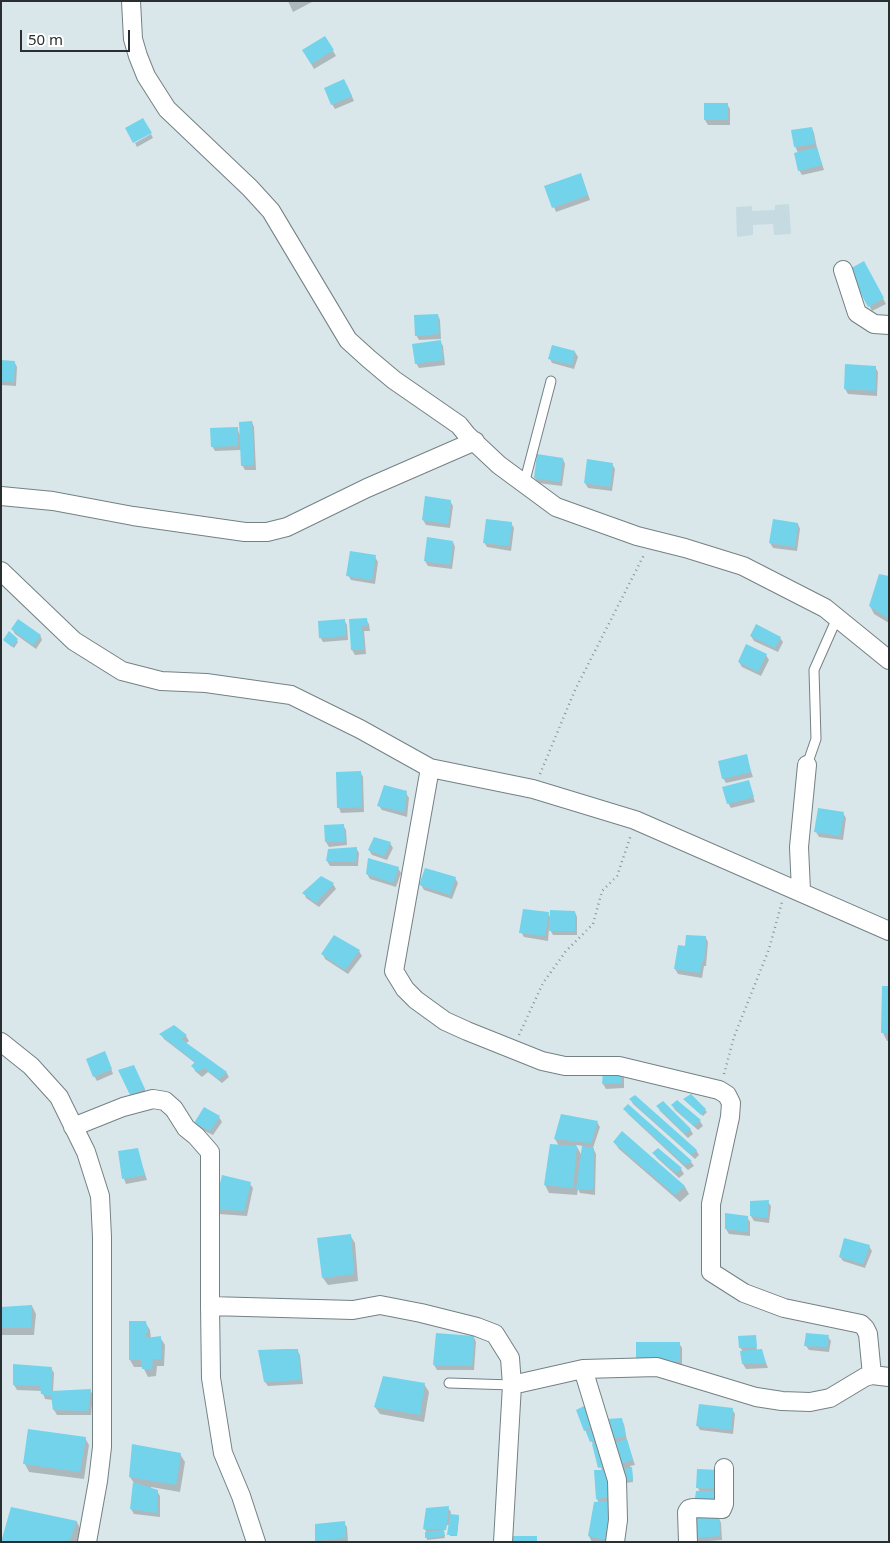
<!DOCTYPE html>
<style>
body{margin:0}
#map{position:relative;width:890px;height:1543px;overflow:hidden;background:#d9e7eb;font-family:"Noto Sans",sans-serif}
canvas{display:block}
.frame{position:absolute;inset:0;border:2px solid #292f30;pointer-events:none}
.scale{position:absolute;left:20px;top:30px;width:110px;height:22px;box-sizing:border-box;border:2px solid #292f30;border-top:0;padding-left:6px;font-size:15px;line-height:18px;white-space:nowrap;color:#292f30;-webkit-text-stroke:4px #fff;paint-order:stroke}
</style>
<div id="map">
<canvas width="890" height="1543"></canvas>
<div class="frame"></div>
<div class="scale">50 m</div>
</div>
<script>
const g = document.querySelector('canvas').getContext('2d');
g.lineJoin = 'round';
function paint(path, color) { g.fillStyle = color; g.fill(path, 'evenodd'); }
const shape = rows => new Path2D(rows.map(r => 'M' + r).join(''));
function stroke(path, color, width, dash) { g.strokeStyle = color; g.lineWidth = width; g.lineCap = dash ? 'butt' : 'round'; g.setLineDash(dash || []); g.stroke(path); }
const built = shape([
 [789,204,791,234,774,235,773,224,753,225,753,235,737,237,736,207,752,206,752,211,775,210,775,205]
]);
const shadow = shape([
 [288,1,314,1,293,12],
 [325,37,336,56,314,69,303,50],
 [347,85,354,101,335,109,332,104],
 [727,104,730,109,730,125,708,125,705,120],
 [812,128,814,133,817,148,824,170,802,175,799,170,798,153,795,146],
 [151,134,153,138,137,147,135,143],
 [583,180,590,200,556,212,546,187],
 [864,263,886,304,872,311,850,271],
 [438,315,440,320,441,339,419,340,416,335],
 [440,341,443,346,445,365,419,368,416,363],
 [575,352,578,357,574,369,552,363,550,359],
 [1,361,15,363,17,367,16,386,1,385],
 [846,365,875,367,878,372,877,396,848,394,845,389],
 [252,422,254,427,256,470,245,470,242,465,241,450,215,451,212,446,237,428,240,435],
 [563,459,565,464,562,486,538,483,535,478],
 [612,464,615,469,612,491,588,488,585,483],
 [450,501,453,506,450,528,426,525,423,520],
 [511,523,514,528,511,551,487,547,484,542],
 [798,524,800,529,797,551,773,548,770,543],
 [453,542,455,547,452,569,428,566,425,561],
 [375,557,378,562,375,584,351,580,348,575],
 [889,577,889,623,874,614,870,606],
 [344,620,347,625,348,640,323,642,320,637],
 [350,620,366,620,369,624,370,631,364,631,366,654,355,655,352,650],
 [12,629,40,635,42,640,36,649,15,634],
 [751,636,780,638,783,642,778,652,754,641],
 [4,640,17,640,18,642,14,648],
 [766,655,769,660,761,676,742,667,739,662],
 [746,756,753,777,726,783,723,778],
 [361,773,363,777,364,812,341,813,339,808],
 [748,781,755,802,731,808,728,803],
 [406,793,409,798,407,817,382,810,379,806],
 [843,813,846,818,843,840,819,837,816,832],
 [343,825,346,830,347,845,329,847,326,842],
 [375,838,390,843,393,848,387,860,372,855,369,850],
 [356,848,359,853,358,866,330,866,327,861],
 [398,868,401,873,396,887,370,879,367,874],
 [455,878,458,883,452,899,424,890,421,885],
 [333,884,336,889,319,907,306,898,304,893],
 [575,912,577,917,577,935,553,935,549,928,548,941,524,937,521,932,548,914,551,918],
 [706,938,708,942,706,966,704,966,702,978,678,974,675,969,686,948],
 [359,951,362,956,348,974,325,959,323,954],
 [889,988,889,1041,887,1041,883,1033],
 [174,1026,186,1036,189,1041,185,1044,226,1072,229,1077,222,1083,208,1072,202,1077,195,1071,193,1066,195,1063,164,1039,161,1034],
 [107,1057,113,1074,97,1081,94,1076],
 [120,1071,136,1071,147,1094,134,1100],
 [604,1072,624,1076,624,1088,606,1089,603,1084],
 [691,1096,707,1112,703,1116,686,1101],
 [631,1100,696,1150,699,1155,695,1159,633,1104],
 [677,1102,700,1121,703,1126,698,1130,675,1110,672,1105],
 [628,1106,691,1162,694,1166,688,1170,628,1114,625,1109],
 [658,1107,690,1129,693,1134,688,1138,660,1111],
 [219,1117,222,1122,213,1135,198,1128,195,1123],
 [597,1122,600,1127,593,1148,596,1154,595,1195,580,1193,578,1189,577,1195,549,1193,545,1185,559,1146,555,1139],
 [576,1145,583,1146,582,1156],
 [623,1133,685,1187,689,1194,680,1202,619,1149,614,1142],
 [137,1149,147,1180,126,1184,124,1179,120,1152],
 [658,1150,681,1169,684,1174,679,1178,657,1158,654,1154],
 [250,1184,253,1188,247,1216,219,1214,216,1209],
 [768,1202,771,1206,769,1223,754,1221,751,1216],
 [747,1217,750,1222,750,1236,729,1234,726,1229],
 [350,1235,355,1243,358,1281,328,1285,323,1278],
 [869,1246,872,1251,865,1268,843,1261,840,1257],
 [32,1306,36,1314,34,1335,1,1335,1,1308],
 [145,1322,150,1330,151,1339,160,1337,165,1345,164,1366,157,1366,156,1376,148,1377,143,1367,134,1367,130,1360],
 [474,1337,476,1342,474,1370,437,1370,434,1365],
 [755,1337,757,1350,761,1350,768,1368,746,1369,743,1364,743,1352,740,1347],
 [828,1337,831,1341,829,1352,809,1350,806,1346],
 [679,1343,682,1348,682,1366,640,1366],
 [297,1350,300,1355,303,1384,268,1386,265,1382],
 [51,1368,54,1373,53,1392,90,1390,93,1395,91,1415,57,1415,54,1410,53,1400,45,1399,42,1391,17,1390,14,1385],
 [424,1384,429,1392,424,1422,380,1414,375,1407],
 [588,1406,608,1476,611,1503,608,1542,592,1542,589,1536,599,1503,597,1499,596,1472,602,1471,593,1444,585,1430],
 [732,1409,735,1414,733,1434,700,1430,697,1425],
 [621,1419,624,1424,627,1441,635,1465,630,1466,632,1470,633,1482,625,1483,624,1470,611,1439],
 [85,1438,89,1445,84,1479,29,1472,25,1464],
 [180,1454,185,1462,180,1492,151,1487,151,1489,157,1491,160,1496,160,1517,134,1514,131,1509,134,1483,130,1477],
 [698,1470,719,1471,718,1493,700,1492,698,1488],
 [448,1508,451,1512,450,1516,458,1516,459,1518,457,1536,450,1536,450,1525,447,1525,446,1530,443,1530,445,1538,427,1540,426,1531,424,1529,425,1522],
 [719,1518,721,1523,722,1540,695,1542,693,1537],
 [77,1522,82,1533,79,1542,2,1542],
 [344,1523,347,1527,348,1542,317,1542,316,1540]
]);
const building = shape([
 [325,36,334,50,311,64,302,50],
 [344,79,352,96,331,105,324,88],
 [704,103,728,103,728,120,704,120],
 [143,118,152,133,133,143,125,128],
 [812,127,815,144,794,147,791,130],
 [817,147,822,165,798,171,794,153],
 [581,173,588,195,552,208,544,186],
 [864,261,884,298,868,307,848,270],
 [438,314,439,334,415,336,414,315],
 [441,340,443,360,415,364,412,344],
 [552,345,575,351,572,365,548,359],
 [1,360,15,361,14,382,1,381],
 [845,364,876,366,875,391,844,389],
 [252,421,254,465,241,466,239,422],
 [238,427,238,446,211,447,210,428],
 [537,454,563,458,560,482,534,478],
 [587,459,613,463,610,487,584,483],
 [425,496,451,500,448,524,422,520],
 [486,519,512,522,509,546,483,543],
 [773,519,798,523,795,547,769,543],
 [427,537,453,541,450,565,424,561],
 [350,551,376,555,372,580,346,576],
 [879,574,889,576,889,619,869,606],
 [367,618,368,626,362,626,364,650,351,650,349,619],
 [18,619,41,635,33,645,11,629],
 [345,619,346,636,319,638,318,621],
 [756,624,781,637,775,648,750,636],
 [9,631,18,639,12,647,3,640],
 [746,644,767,654,758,672,738,662],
 [747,754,751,772,722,779,718,761],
 [361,771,362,807,337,808,336,772],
 [749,780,754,797,727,804,722,787],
 [384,785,407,791,404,812,377,806],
 [818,808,844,812,840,836,814,832],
 [344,824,345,841,325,842,324,825],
 [374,837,391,842,384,856,368,850],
 [357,847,356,862,326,861,328,849],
 [368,858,399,867,393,883,366,874],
 [425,868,456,877,450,895,419,885],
 [321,876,334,883,316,903,302,893],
 [523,909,549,912,545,936,519,933],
 [550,910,575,911,575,931,549,931],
 [334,935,360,950,345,970,321,954],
 [686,935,706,936,704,961,702,961,700,973,674,969,678,945,685,946],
 [882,986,889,986,889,1033,881,1033],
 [174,1025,187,1035,181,1039,227,1072,219,1079,204,1068,198,1072,191,1066,195,1062,159,1034],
 [105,1051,112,1069,93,1077,86,1059],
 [134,1065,145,1089,130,1095,118,1070],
 [622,1070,622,1083,602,1084,603,1071],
 [691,1094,706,1109,701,1115,683,1099],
 [635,1095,697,1150,691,1155,629,1099],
 [677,1100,701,1120,694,1126,671,1105],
 [663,1101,691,1129,685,1134,656,1106],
 [628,1104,692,1161,685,1165,623,1109],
 [204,1107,220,1116,210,1131,194,1123],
 [561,1114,598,1121,591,1143,554,1139],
 [622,1131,685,1186,675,1195,613,1142],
 [550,1144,577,1146,573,1188,544,1185],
 [582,1146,594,1148,593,1190,576,1189],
 [138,1148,145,1175,122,1179,118,1151],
 [658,1148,682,1168,676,1173,652,1153],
 [222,1175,251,1182,244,1211,214,1209],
 [769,1200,767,1218,750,1216,750,1201],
 [725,1213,748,1216,748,1232,725,1229],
 [351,1234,354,1274,322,1278,317,1238],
 [844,1238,870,1245,863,1264,839,1257],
 [32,1305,31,1328,1,1328,1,1307],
 [129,1321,146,1321,148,1333,146,1333,146,1338,161,1336,161,1359,153,1359,152,1369,142,1369,141,1360,129,1360],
 [436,1333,474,1336,472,1366,433,1365],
 [806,1333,829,1335,827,1347,804,1346],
 [756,1335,757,1347,739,1348,738,1336],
 [636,1342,680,1342,680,1361,636,1361],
 [285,1349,298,1349,301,1380,264,1382,258,1350],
 [762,1349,766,1363,742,1364,740,1351],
 [13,1364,52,1367,51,1391,91,1389,88,1411,53,1410,51,1396,41,1394,40,1386,13,1385],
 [383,1376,425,1383,420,1415,374,1407],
 [588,1404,597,1425,584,1431,576,1410],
 [699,1404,733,1408,731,1430,696,1426],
 [622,1418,626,1436,610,1439,607,1419],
 [598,1427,602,1439,590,1442,586,1432],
 [28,1429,86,1437,80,1472,23,1464],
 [627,1439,633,1460,619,1464,614,1443],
 [601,1441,610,1465,598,1468,592,1444],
 [132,1444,181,1453,176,1485,129,1477],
 [632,1467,633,1480,623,1481,621,1470],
 [697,1469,720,1470,719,1489,696,1488],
 [594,1470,606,1470,609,1497,596,1499],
 [133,1482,158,1490,157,1513,130,1509],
 [696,1491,718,1491,718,1505,694,1505],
 [611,1501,605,1540,588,1536,594,1502],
 [449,1506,446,1529,423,1529,426,1508],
 [11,1507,77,1521,69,1542,1,1542],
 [450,1514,459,1515,457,1535,447,1535],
 [694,1516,719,1517,720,1536,692,1538],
 [345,1521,346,1538,315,1541,315,1524],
 [444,1530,445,1536,425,1538,425,1532],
 [511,1536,537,1536,537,1542,512,1542]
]);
const path = shape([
 [540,774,575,690,645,553],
 [519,1035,543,983,566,951,593,924,602,891,617,876,631,835],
 [724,1074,734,1037,769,949,782,902]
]);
const lane = shape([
 [524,484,551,381],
 [807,765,816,739,814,670,837,618],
 [449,1383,512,1385]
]);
const street = shape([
 [131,1,133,39,138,56,146,76,167,109,250,188,271,211,348,340,369,359,394,380,459,425,467,435,499,465,556,507,637,536,685,548,743,566,825,608,889,660],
 [843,270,857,313,874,324,889,325],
 [1,496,53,501,133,516,245,532,267,532,287,527,367,488,475,441],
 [1,571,74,641,122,671,161,681,206,683,291,695,360,729,430,768],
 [801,891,799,847,807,765],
 [1,1042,31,1066,59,1097,86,1152,100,1196,102,1237,102,1447,98,1481,87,1542],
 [73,1127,123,1107,153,1099,165,1101,174,1109,186,1128,196,1136,210,1152,210,1306,353,1310,380,1305,421,1313,477,1327,495,1334,510,1358,512,1385],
 [210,1306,211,1378,223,1453,241,1496,256,1542],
 [583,1369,617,1480,618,1520,615,1542],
 [872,1375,868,1334,865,1328,861,1324,784,1308,744,1293,711,1272,711,1204,730,1117,731,1103,727,1095,719,1090,619,1066,565,1066,542,1061,467,1031,445,1021,416,1000,405,989,394,971,430,768,533,789,635,820,889,931],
 [503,1542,512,1385,583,1369,657,1367,756,1397,782,1401,810,1402,830,1398,865,1377,872,1375,889,1377],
 [688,1542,687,1512,689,1509,693,1508,722,1509,724,1504,724,1468]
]);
paint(built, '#c5dbe1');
paint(shadow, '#0003');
paint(building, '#72d3eb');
stroke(lane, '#748184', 11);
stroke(street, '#748184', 20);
stroke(path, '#8a9497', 2.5, [1, 4]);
stroke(lane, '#fff', 9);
stroke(street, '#fff', 18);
</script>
